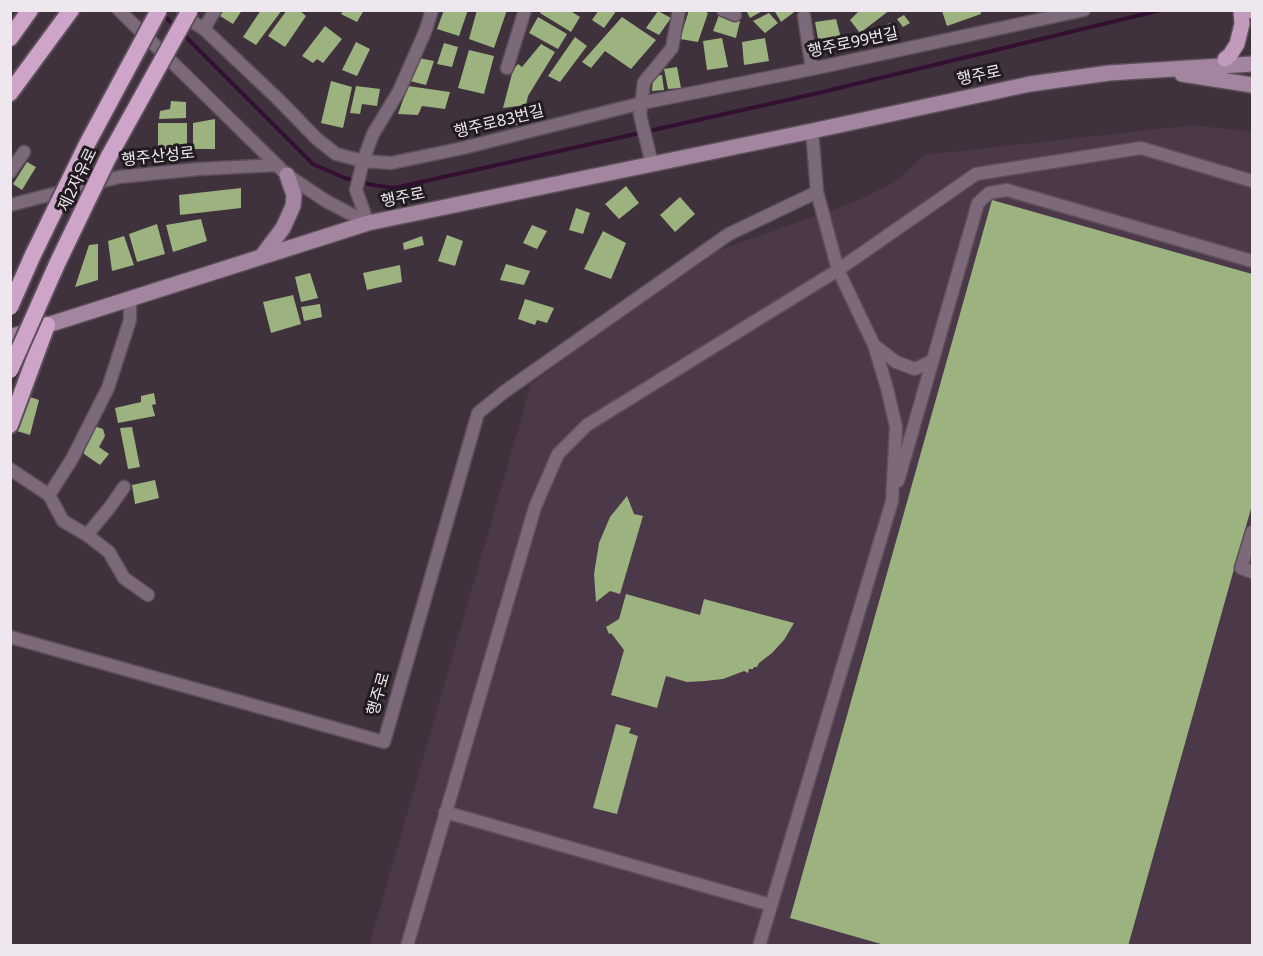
<!DOCTYPE html>
<meta charset="utf-8">
<style>
body{margin:0}
#map{position:relative;width:1263px;height:956px;overflow:hidden;background:#3f323d;font-family:"Noto Sans",sans-serif}
canvas{display:block}
.frame{position:absolute;inset:0;border:12px solid #efe7ee;pointer-events:none}
</style>
<div id="map">
<canvas width="1263" height="956"></canvas>
<div class="frame"></div>
</div>
<script>
const g = document.querySelector('canvas').getContext('2d');
g.lineJoin = 'round';
function paint(path, color) { g.fillStyle = color; g.fill(path, 'evenodd'); }
const shape = rows => new Path2D(rows.map(r => 'M' + r).join(''));
function stroke(path, color, width, dash) { g.strokeStyle = color; g.lineWidth = width; g.lineCap = dash ? 'butt' : 'round'; g.setLineDash(dash || []); g.stroke(path); }
function drawText(font, color, halo, rows, align = 'center') {
  g.font = font + ' "Noto Sans","Noto Sans KR",sans-serif'; g.lineWidth = 6; g.setLineDash([]); g.textBaseline = 'middle'; g.strokeStyle = halo; g.fillStyle = color; for (const [text, x, y, turn = 0] of rows) {
    g.save(); g.translate(x, y); g.rotate((+turn || 0) * Math.PI / 180); g.textAlign = isNaN(turn) ? turn : align; if (halo) g.strokeText(text, 0, 0); g.fillText(text, 0, 0); g.restore();
  }
}
const built = shape([
 [1193,125,1252,132,1252,945,369,946,531,384,703,256,857,201,897,181,924,155]
]);
const stream = shape([
 [162,13,175,27],
 [183,34,313,164,345,178,373,185,394,188,814,94,1161,10]
]);
const building = shape([
 [224,10,242,10,233,24,220,16],
 [261,10,282,10,256,45,243,37],
 [287,10,299,10,306,16,285,47,268,36],
 [344,10,364,10,357,22,341,14],
 [444,10,468,10,459,36,437,29],
 [477,10,507,10,494,48,469,39],
 [541,10,569,10,580,17,571,32,540,13],
 [599,10,617,10,604,28,592,20],
 [689,10,700,10,708,13,698,42,680,39],
 [746,10,764,10,750,18],
 [774,10,797,10,781,22],
 [860,10,890,10,860,33,850,20],
 [944,10,980,10,981,14,947,26,942,11],
 [658,11,671,18,659,35,646,28],
 [769,13,778,23,765,33,753,21],
 [719,15,740,21,736,38,713,31],
 [904,15,910,23,903,27,897,19],
 [538,17,567,34,558,49,529,33],
 [622,17,656,40,631,69,605,51,591,68,582,62],
 [836,19,843,46,820,50,815,22],
 [890,23,900,37,887,43,879,30],
 [325,26,342,39,323,63,317,59,313,63,302,56],
 [575,37,587,46,560,82,548,76],
 [722,38,728,67,707,70,703,41],
 [765,38,769,61,744,65,742,42],
 [356,42,370,49,357,76,342,70],
 [444,43,458,47,452,67,437,64],
 [541,44,555,52,528,96,526,105,503,108,513,70,518,64,522,67],
 [469,50,494,56,484,94,458,88],
 [419,58,434,61,426,85,410,81],
 [677,67,681,88,668,89,664,69],
 [662,75,664,90,652,91,653,77],
 [331,81,352,87,343,128,321,123],
 [356,86,380,89,377,106,362,104,360,114,350,113],
 [408,86,450,92,445,109,422,106,418,115,398,114],
 [171,101,186,102,186,118,159,119,160,111,170,109],
 [521,110,524,123,503,128,503,113],
 [215,119,215,149,193,149,193,123],
 [158,123,187,123,187,151,158,153],
 [27,162,36,167,22,190,13,184],
 [626,186,639,203,619,219,605,204],
 [241,188,241,208,180,215,179,195],
 [680,197,695,214,675,232,660,215],
 [992,200,1252,274,1252,505,1128,946,888,946,790,918],
 [576,208,590,213,583,234,569,230],
 [201,219,207,241,173,252,166,225],
 [157,224,165,254,137,262,129,234],
 [532,225,547,231,537,249,523,243],
 [603,231,626,243,611,279,584,269],
 [447,235,463,241,455,266,438,261],
 [124,236,134,265,112,271,108,241],
 [422,236,424,245,404,250,403,243],
 [98,244,98,280,75,287,89,245],
 [506,264,530,271,524,285,500,280],
 [400,265,402,282,367,290,363,273],
 [310,273,318,298,301,302,295,277],
 [293,295,301,324,271,333,263,302],
 [525,299,554,308,547,323,537,320,535,325,518,319],
 [320,304,322,317,304,321,301,307],
 [154,393,156,404,152,405,155,416,118,423,115,408,141,402,141,396],
 [30,397,39,400,30,435,17,431],
 [94,426,103,429,105,436,99,447,109,454,100,465,84,454,85,444],
 [132,427,140,467,128,469,120,428],
 [155,480,159,498,135,504,132,485],
 [627,496,634,514,643,516,620,594,610,591,596,602,594,574,599,543,610,517],
 [626,594,700,615,704,599,794,623,784,640,772,653,759,663,757,667,754,667,753,669,749,669,748,673,744,671,723,679,705,681,687,682,666,676,657,708,611,695,624,650,611,633,609,634,606,627,619,619],
 [616,724,631,728,629,733,638,736,617,814,593,808]
]);
const minor = shape([
 [119,10,287,175,326,201,368,223],
 [723,10,735,15],
 [183,11,193,22,204,29,278,99,317,139,336,154,363,161,391,163,463,148,642,103,812,69,1084,10],
 [804,16,812,69],
 [204,29,215,10],
 [507,68,525,10],
 [652,164,640,115,644,82,672,48,679,10],
 [10,172,24,152],
 [10,205,119,177,199,169,277,165],
 [368,223,356,190,363,161,373,134,399,91,425,32,432,10],
 [874,345,896,362,915,369,932,361],
 [10,469,49,495,63,521,87,535,110,507,124,487],
 [898,481,978,203,989,193,1007,190,1252,261],
 [49,495,72,459,108,388,130,320,130,299],
 [1252,532,1241,568,1252,572],
 [87,535,109,552,124,578,148,595],
 [10,637,384,742,478,413,504,392,729,234,817,192,812,131],
 [445,812,771,905],
 [407,946,535,507,558,454,587,425,838,270,817,192],
 [759,946,892,501,896,427,887,388,874,345,838,270,976,174,1141,148,1252,181]
]);
const secondary = shape([
 [1182,74,1252,85],
 [262,256,283,228,293,206,294,195,287,175],
 [10,337,368,223,812,131,1030,84,1109,73,1252,64]
]);
const primary = shape([
 [1252,10,1252,11],
 [1225,59,1230,55,1237,44,1242,24,1241,10]
]);
const trunk = shape([
 [10,38,30,10],
 [10,93,71,10],
 [10,425,47,325]
]);
const trunkBridge = shape([
 [10,307,32,257,86,146,159,10],
 [10,370,57,264,108,158,190,10]
]);
const streetNames = [
 ["행주로99번길",853,43,-12],
 ["행주로",979,76,-12],
 ["행주로83번길",499,122,-14],
 ["행주산성로",158,157,-6],
 ["제2자유로",78,180,-64],
 ["행주로",403,198,-12],
 ["행주로",379,694,-74]
];
paint(built, '#4b3848');
stroke(stream, '#330f31', 4);
paint(building, '#9cb37f');
stroke(minor, '#5b4f59', 15);
stroke(secondary, '#5b4f59', 18);
stroke(primary, '#5b4f59', 18);
stroke(trunk, '#5b4f59', 20);
stroke(minor, '#7c697a', 12);
stroke(secondary, '#a3859f', 15);
stroke(primary, '#c19abc', 15);
stroke(trunk, '#cea4c9', 16);
stroke(trunkBridge, '#5b4f59', 20, []);
stroke(trunkBridge, '#cea4c9', 16);
drawText('16px', '#efe7ee', '#221c21', streetNames);
</script>
